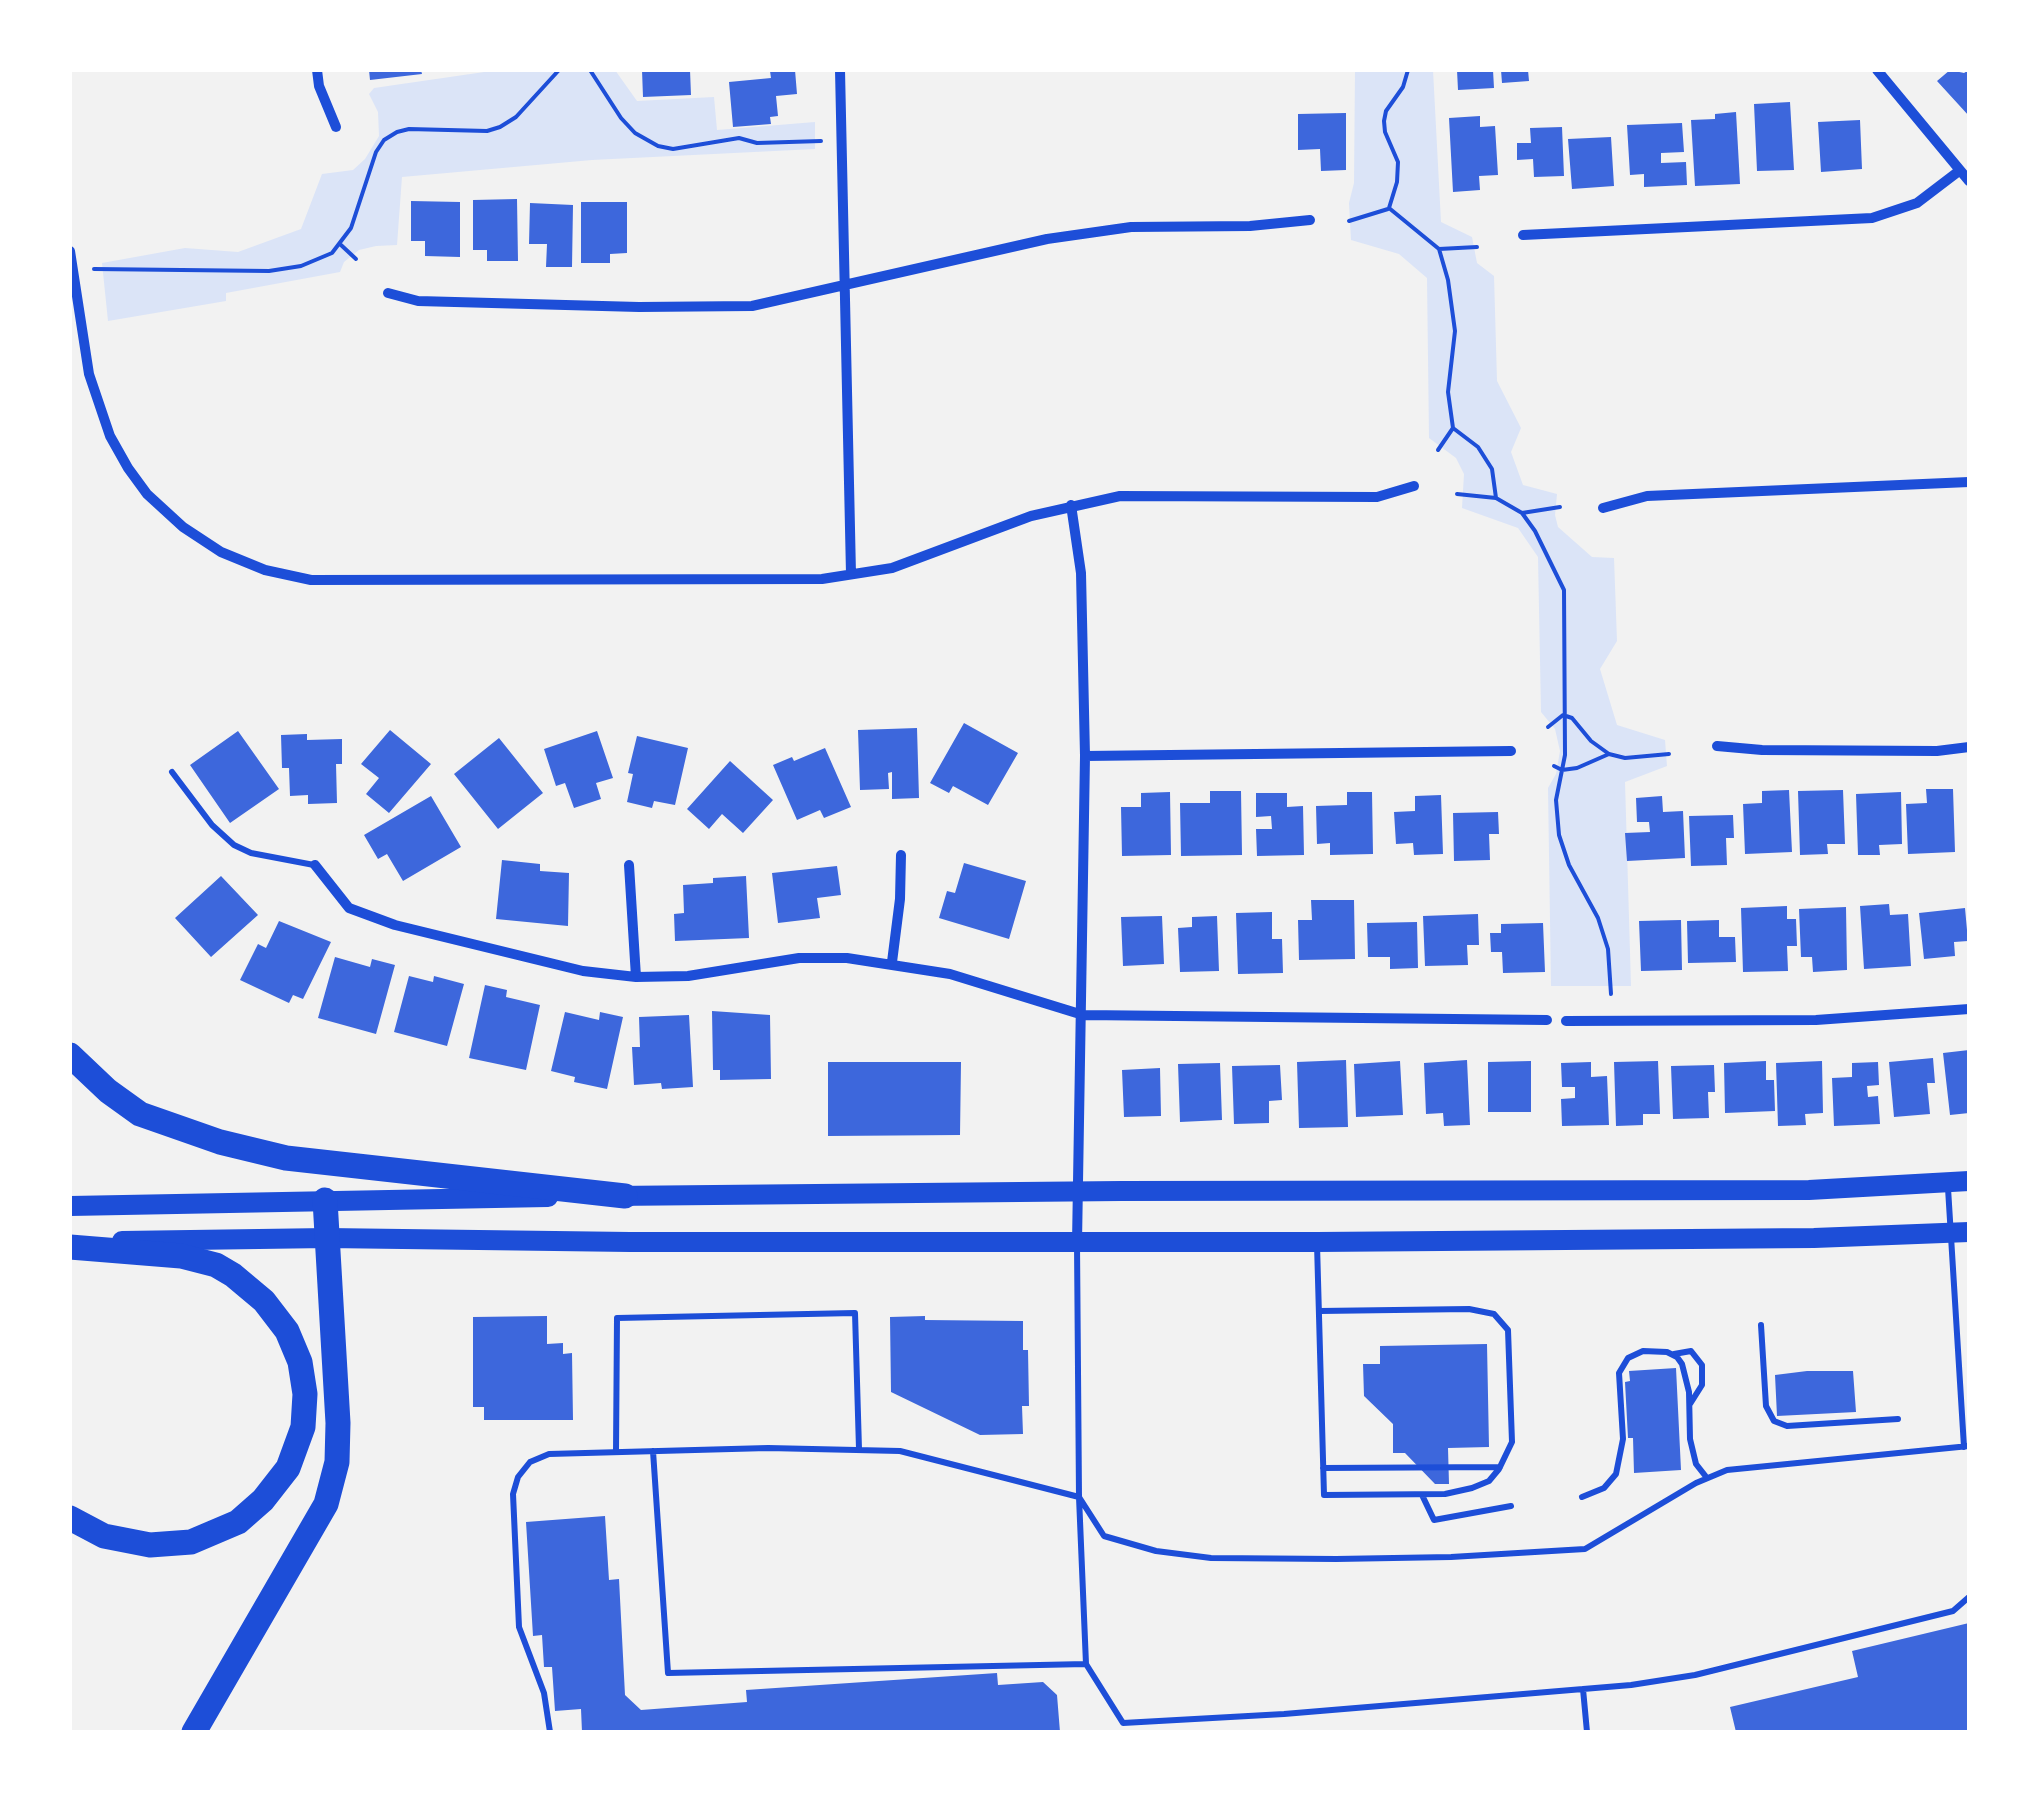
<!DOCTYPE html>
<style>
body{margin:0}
#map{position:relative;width:2039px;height:1802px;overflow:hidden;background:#f2f2f2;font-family:Manrope,sans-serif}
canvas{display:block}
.frame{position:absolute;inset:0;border:72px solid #fff;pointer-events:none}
</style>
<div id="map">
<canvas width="2039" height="1802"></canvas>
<div class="frame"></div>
</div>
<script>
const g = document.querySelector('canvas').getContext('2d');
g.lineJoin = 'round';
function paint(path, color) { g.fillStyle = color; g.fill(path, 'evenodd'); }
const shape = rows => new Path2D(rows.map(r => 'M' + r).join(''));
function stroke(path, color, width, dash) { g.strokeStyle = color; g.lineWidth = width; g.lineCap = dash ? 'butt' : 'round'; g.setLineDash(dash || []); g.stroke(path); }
const green = shape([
 [498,70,615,70,637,101,714,97,717,130,815,122,815,149,592,160,402,177,397,245,376,246,359,250,344,262,340,272,226,293,226,301,108,321,102,263,185,248,238,252,301,229,322,174,353,170,365,159,379,136,378,112,369,94,374,88],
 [1355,70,1433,70,1441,222,1472,237,1477,263,1494,276,1497,381,1521,428,1511,452,1523,485,1557,494,1555,515,1558,527,1592,557,1614,558,1617,641,1600,669,1617,725,1665,740,1667,766,1625,782,1631,986,1551,986,1548,788,1556,774,1560,751,1555,729,1541,712,1538,557,1518,528,1462,508,1464,474,1456,458,1429,438,1427,278,1399,254,1351,240,1349,203,1354,183]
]);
const building = shape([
 [369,70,421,70,422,74,370,80],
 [642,70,690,70,691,95,643,97],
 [795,70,797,94,776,96,778,116,770,117,771,124,733,127,729,82,771,78,770,71],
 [1457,70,1493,70,1494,88,1458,90],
 [1501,70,1528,70,1529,81,1502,83],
 [1950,70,1964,73,1969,70,1969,116,1937,81],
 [1790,102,1794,170,1757,171,1754,104],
 [1736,112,1740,184,1695,186,1691,120,1715,119,1715,114],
 [1346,113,1346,170,1321,171,1320,149,1298,150,1298,114],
 [1480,116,1480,127,1495,126,1498,175,1479,176,1480,190,1453,192,1449,118],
 [1860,120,1862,169,1821,172,1818,122],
 [1682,123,1684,152,1661,153,1661,163,1686,162,1687,185,1644,187,1644,174,1630,175,1627,125],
 [1562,127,1564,176,1534,177,1533,159,1517,160,1517,143,1531,143,1530,128],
 [1611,137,1614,186,1572,189,1568,139],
 [517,199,518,261,487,261,487,250,473,250,473,200],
 [411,201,460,202,460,257,425,256,425,241,411,241],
 [581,202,627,202,627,253,610,254,610,263,581,263],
 [530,203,573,205,572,267,546,267,547,244,529,244],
 [964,723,1018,753,988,805,953,786,949,793,930,783],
 [917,728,919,798,892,799,892,772,888,773,889,789,860,790,858,730],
 [390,730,431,764,389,813,366,794,379,778,361,764],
 [238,731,279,789,230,823,190,765],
 [597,731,613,778,596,783,601,799,574,808,565,783,556,786,544,749],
 [307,734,307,740,342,739,342,764,336,764,337,803,308,804,308,795,290,796,289,768,282,768,281,735],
 [637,736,688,748,675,805,654,801,652,808,627,802,633,774,628,773],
 [499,738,543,793,498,829,454,774],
 [825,748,851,807,824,818,820,810,797,820,773,765,792,757,794,761],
 [730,761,773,800,743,833,722,814,709,829,687,809],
 [1926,789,1953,789,1955,852,1908,854,1906,804,1927,803],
 [1789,790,1792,852,1745,854,1743,804,1762,803,1762,791],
 [1843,790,1845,844,1827,844,1828,854,1800,855,1798,791],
 [1210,791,1241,791,1242,855,1181,856,1180,803,1210,803],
 [1170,792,1171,855,1122,856,1121,807,1141,807,1141,793],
 [1347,792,1372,792,1373,854,1330,855,1330,843,1317,844,1316,806,1347,805],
 [1901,792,1902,844,1879,845,1880,855,1858,855,1856,794],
 [1256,793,1287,793,1287,807,1303,806,1304,855,1257,856,1256,829,1272,829,1271,816,1256,817],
 [1441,795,1443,854,1414,855,1413,843,1396,844,1394,812,1415,811,1415,796],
 [431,796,461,847,403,881,387,854,378,859,364,835],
 [1662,796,1663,812,1683,811,1685,858,1627,861,1625,833,1650,832,1649,822,1637,822,1636,798],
 [1498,812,1499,834,1489,834,1490,860,1454,861,1453,813],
 [1733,815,1734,838,1726,838,1727,865,1691,866,1689,816],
 [502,860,540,864,540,871,569,873,568,926,496,919],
 [964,863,1026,881,1009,939,939,918,947,891,955,893],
 [837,866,841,895,817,898,820,918,778,923,772,873],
 [221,876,258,915,211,957,175,918],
 [746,876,749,938,675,941,674,914,684,913,683,885,713,883,713,878],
 [1311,900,1354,900,1355,959,1299,960,1298,920,1312,920],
 [1889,904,1890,915,1908,914,1911,966,1864,969,1860,906],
 [1787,906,1787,919,1796,919,1797,946,1787,946,1788,971,1743,972,1741,908],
 [1846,907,1847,970,1813,972,1812,957,1801,957,1799,909],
 [1965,908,1968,941,1954,942,1955,956,1924,959,1919,913],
 [1272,912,1272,939,1282,939,1283,973,1238,974,1236,913],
 [1478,914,1479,945,1467,945,1468,965,1425,966,1423,916],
 [1162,916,1164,964,1123,966,1121,917],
 [1217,916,1219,971,1180,972,1178,928,1192,927,1192,917],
 [1681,920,1682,970,1641,971,1639,921],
 [1719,920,1719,937,1735,937,1736,962,1688,963,1687,921],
 [279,921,331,942,303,999,293,995,289,1003,240,980,258,944,266,948],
 [1417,922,1418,968,1390,969,1390,957,1368,957,1367,923],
 [1543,923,1545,972,1503,973,1502,952,1491,952,1490,933,1501,933,1501,924],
 [335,957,370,967,372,959,395,965,376,1034,318,1018],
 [409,976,433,982,434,976,464,984,447,1046,394,1032],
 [485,985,507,990,506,997,540,1005,526,1070,469,1058],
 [712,1011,770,1015,771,1079,720,1080,720,1070,713,1070],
 [565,1012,599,1020,600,1012,623,1017,607,1089,574,1082,575,1077,551,1071],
 [689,1015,693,1087,662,1089,661,1083,634,1085,632,1047,640,1047,639,1017],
 [1969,1050,1969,1113,1950,1115,1943,1053],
 [1933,1058,1935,1083,1927,1083,1930,1114,1894,1117,1889,1062],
 [1346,1060,1348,1127,1299,1128,1297,1062],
 [1467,1060,1470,1125,1444,1126,1443,1113,1426,1114,1424,1063],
 [1400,1061,1403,1115,1356,1117,1354,1064],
 [1531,1061,1531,1112,1488,1112,1488,1062],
 [1658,1061,1660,1114,1643,1114,1643,1125,1616,1126,1614,1062],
 [1766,1061,1766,1080,1774,1080,1775,1111,1725,1113,1724,1063],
 [1822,1061,1823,1113,1805,1114,1806,1125,1778,1126,1776,1063],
 [828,1062,961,1062,960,1135,828,1136],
 [1591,1062,1591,1077,1607,1076,1609,1125,1562,1126,1561,1099,1575,1098,1575,1087,1562,1087,1561,1063],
 [1878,1062,1879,1085,1867,1086,1868,1097,1878,1096,1880,1124,1834,1126,1832,1078,1852,1077,1852,1063],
 [1220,1063,1222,1120,1180,1122,1178,1064],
 [1280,1065,1282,1100,1269,1101,1269,1123,1234,1124,1232,1066],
 [1714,1065,1715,1092,1708,1092,1709,1118,1673,1119,1671,1066],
 [1160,1068,1161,1116,1124,1117,1122,1070],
 [547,1316,547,1344,563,1343,563,1354,572,1353,573,1420,484,1420,484,1407,473,1407,473,1317],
 [925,1316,925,1320,1023,1321,1023,1350,1028,1350,1029,1406,1022,1406,1023,1434,980,1435,891,1392,890,1317],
 [1487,1344,1489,1447,1448,1448,1449,1484,1435,1484,1405,1453,1393,1453,1393,1424,1364,1396,1363,1364,1380,1364,1380,1346],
 [1676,1368,1681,1470,1634,1473,1633,1438,1628,1438,1625,1382,1630,1381,1629,1371],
 [1807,1371,1853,1371,1856,1412,1777,1416,1775,1375],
 [605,1516,609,1580,619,1579,625,1695,641,1710,747,1702,746,1690,997,1673,998,1685,1043,1682,1057,1695,1060,1732,582,1732,581,1709,555,1711,552,1667,544,1667,542,1635,533,1636,526,1522],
 [1969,1623,1969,1732,1736,1732,1730,1707,1858,1677,1852,1651]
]);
const path = shape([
 [590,70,621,118,635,133,658,146,673,149,739,138,757,143,821,141],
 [1408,70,1403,87,1386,111,1384,121,1385,132,1398,162,1397,182,1389,208,1439,249,1448,280,1455,331,1448,392,1453,428,1478,447,1492,469,1496,498,1522,513,1535,531,1564,590,1565,755,1556,800,1559,835,1569,865,1598,918,1608,949,1611,994],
 [1349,221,1388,209],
 [341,245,356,259],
 [1439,249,1477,247],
 [94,269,269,271,301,266,332,253,351,228,376,152,384,140,397,132,409,129,487,131,500,127,516,117,559,70],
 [1438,450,1453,428],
 [1457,494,1496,498],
 [1522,513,1560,507],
 [1548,727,1563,715,1572,718,1591,741,1609,754,1577,768,1562,770,1554,766],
 [1609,754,1625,758,1669,754]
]);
const service = shape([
 [172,772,212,825,234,845,251,853,314,865],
 [1948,1188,1964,1447],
 [1077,1244,1079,1497,1086,1664,1123,1723,1284,1714,1631,1685,1695,1675,1953,1611,1969,1597],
 [1317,1244,1324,1495,1445,1494,1472,1488,1489,1481,1499,1469,1512,1442,1508,1330,1494,1314,1469,1309,1320,1311],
 [1761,1325,1766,1406,1774,1421,1787,1426,1898,1419],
 [1674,1354,1691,1351,1702,1365,1702,1385,1690,1404],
 [653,1451,668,1673,1086,1664],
 [616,1452,617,1318,855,1313,859,1449],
 [1323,1468,1500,1467],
 [1422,1495,1434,1520,1511,1506],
 [1582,1497,1604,1488,1616,1474,1623,1439,1619,1373,1628,1358,1643,1351,1667,1352,1677,1357,1682,1364,1689,1392,1690,1439,1696,1464,1707,1478],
 [1583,1689,1587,1732],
 [550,1732,544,1693,519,1627,513,1494,518,1477,530,1462,549,1454,768,1448,900,1451,1079,1497,1104,1536,1156,1551,1211,1558,1336,1559,1451,1557,1585,1549,1696,1483,1727,1470,1969,1446]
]);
const minor = shape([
 [317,70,319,86,336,127],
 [840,70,851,574],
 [1877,70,1969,181],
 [1523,235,1872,218,1917,203,1959,171],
 [70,251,89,374,110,436,128,468,147,494,183,527,221,552,265,570,311,580,822,579,892,568,1031,516,1120,496,1377,497,1414,486],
 [388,293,418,301,639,307,752,306,1047,239,1131,227,1250,226,1310,220],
 [1071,505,1081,573,1085,756,1077,1243],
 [1603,508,1647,496,1969,482],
 [1717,746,1762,750,1937,751,1969,747],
 [1085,756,1511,751],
 [315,865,349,908,395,925,583,971,636,977,688,976,799,958,847,958,950,974,1083,1015,1547,1020],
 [629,865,636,977],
 [892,962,900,899,901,855],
 [1566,1021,1816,1020,1969,1009]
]);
const secondary = shape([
 [612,1196,1121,1191,1809,1190,1969,1181],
 [70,1206,548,1197],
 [122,1241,327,1238,630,1242,1317,1242,1814,1238,1969,1232]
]);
const motorway = shape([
 [70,1055,108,1091,140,1114,220,1142,286,1158,625,1196],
 [70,1247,181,1256,216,1265,233,1275,264,1301,287,1331,300,1362,305,1394,303,1427,288,1468,263,1500,238,1522,191,1542,150,1545,104,1536,70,1518],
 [194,1732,326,1504,337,1462,338,1423,325,1200]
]);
paint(green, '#dbe4f7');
paint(building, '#3d67dc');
stroke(path, '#1d4ed8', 4);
stroke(service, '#1d4ed8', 6);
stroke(minor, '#1d4ed8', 10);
stroke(secondary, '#1d4ed8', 20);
stroke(motorway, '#1d4ed8', 25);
</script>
